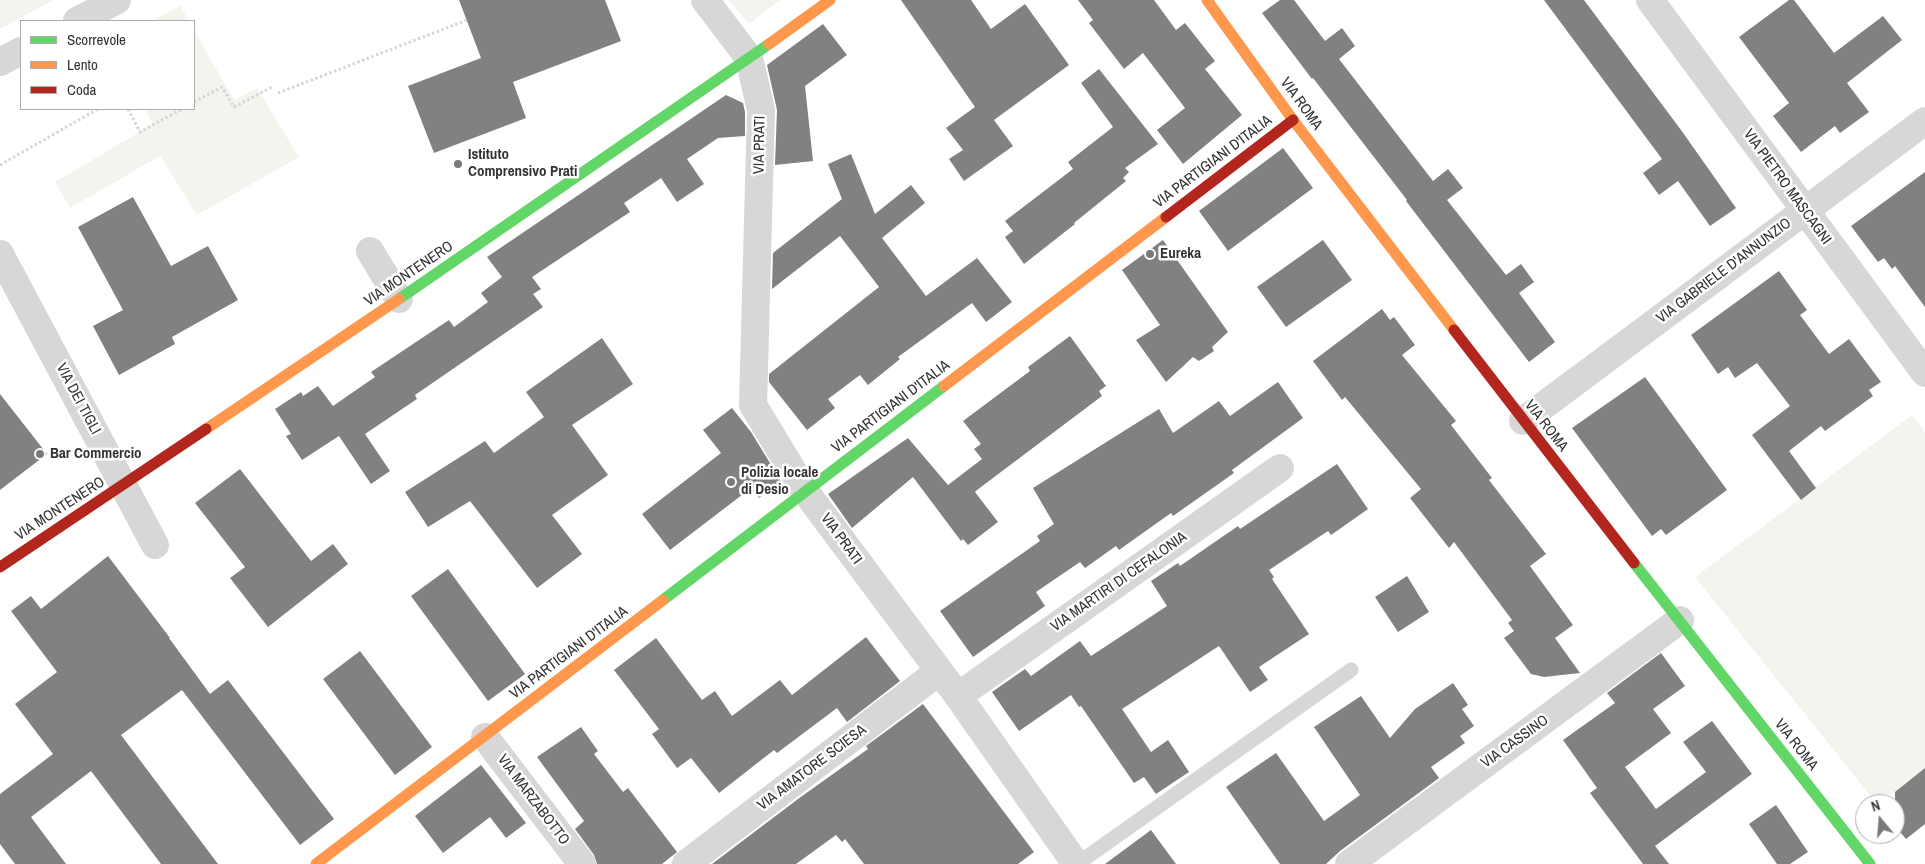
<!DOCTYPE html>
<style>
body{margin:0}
#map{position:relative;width:1925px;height:864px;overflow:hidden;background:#fff;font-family:"Archivo Narrow",sans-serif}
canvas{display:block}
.legend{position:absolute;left:20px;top:20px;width:175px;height:90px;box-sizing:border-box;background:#fff;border:1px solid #adadad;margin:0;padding:6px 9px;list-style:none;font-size:15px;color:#333}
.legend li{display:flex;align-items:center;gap:10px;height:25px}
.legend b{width:25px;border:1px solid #adadad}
.north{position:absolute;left:1855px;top:794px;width:50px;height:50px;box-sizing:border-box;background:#fff;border:1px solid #adadad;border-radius:50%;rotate:342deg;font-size:14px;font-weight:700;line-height:20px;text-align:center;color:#333}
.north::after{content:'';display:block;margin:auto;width:18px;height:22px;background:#7a7a7a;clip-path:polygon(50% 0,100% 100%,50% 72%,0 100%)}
</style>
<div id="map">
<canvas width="1925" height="864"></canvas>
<ul class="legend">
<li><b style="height:6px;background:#63d668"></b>Scorrevole</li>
<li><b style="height:6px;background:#ff974d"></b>Lento</li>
<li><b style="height:6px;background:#b3261e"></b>Coda</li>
</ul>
<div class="north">N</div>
</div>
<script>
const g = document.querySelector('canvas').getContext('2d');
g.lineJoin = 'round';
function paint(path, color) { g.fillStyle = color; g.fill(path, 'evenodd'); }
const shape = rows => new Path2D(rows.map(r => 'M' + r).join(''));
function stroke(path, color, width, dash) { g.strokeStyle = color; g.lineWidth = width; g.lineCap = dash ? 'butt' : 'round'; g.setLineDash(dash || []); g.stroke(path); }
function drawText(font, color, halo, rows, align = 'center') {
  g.font = font + ' "Archivo Narrow",sans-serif'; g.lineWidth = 5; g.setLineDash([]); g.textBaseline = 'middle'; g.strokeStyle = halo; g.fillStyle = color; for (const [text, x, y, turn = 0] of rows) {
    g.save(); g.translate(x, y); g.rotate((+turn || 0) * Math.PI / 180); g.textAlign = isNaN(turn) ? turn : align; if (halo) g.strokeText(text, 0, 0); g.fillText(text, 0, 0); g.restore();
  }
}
const green = shape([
 [0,0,53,0,0,29],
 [729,0,780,0,749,24],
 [180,6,189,21,151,21],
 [194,30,234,100,257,88,299,157,197,215,160,156,70,208,55,182,153,124,145,109,194,109],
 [1912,415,1925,432,1925,768,1880,804,1877,804,1695,577]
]);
const building = shape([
 [459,0,605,0,621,41,513,82,526,118,434,153,408,86,481,58],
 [901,0,971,0,991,29,1025,4,1069,65,994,120,1013,146,964,181,949,159,963,150,946,128,975,107],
 [1078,0,1154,0,1176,30,1185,23,1215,61,1205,69,1242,115,1183,164,1157,130,1185,108,1143,53,1124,69,1089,23,1093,20],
 [1280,0,1294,0,1325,41,1342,28,1355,46,1339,59,1433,181,1448,169,1463,188,1447,200,1506,275,1521,264,1534,282,1519,293,1555,342,1529,362,1406,201,1407,200,1313,78,1312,79,1262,13],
 [1544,0,1584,0,1681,130,1736,208,1710,226,1678,181,1659,195,1643,173,1662,159],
 [1789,0,1794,0,1834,53,1883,16,1902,40,1847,83,1869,112,1840,133,1835,126,1801,152,1773,116,1789,103,1739,37],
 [823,24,847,55,805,86,813,161,775,165,777,110,767,65],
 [1099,69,1158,144,1125,168,1129,172,1123,178,1126,181,1074,223,1075,224,1024,264,1005,237,1013,231,1005,221,1073,169,1068,162,1113,127,1081,83],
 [726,95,743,103,745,112,745,136,718,138,687,159,704,184,677,202,661,178,624,203,630,212,532,277,541,289,533,294,543,307,415,395,417,399,365,434,390,471,371,484,339,436,302,460,286,436,291,434,275,409,301,392,303,396,318,386,333,406,375,377,371,372,449,320,454,327,488,302,481,293,502,277,487,257],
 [1283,148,1313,188,1228,251,1199,211],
 [851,154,875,214,911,185,925,203,882,238,926,296,977,258,1012,302,986,322,972,303,898,357,900,359,868,385,860,375,828,399,835,408,807,430,769,382,769,374,879,287,840,236,772,289,773,253,842,199,828,164],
 [1925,172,1925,307,1895,266,1892,269,1884,258,1878,262,1851,226],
 [133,197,171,266,208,246,238,300,172,337,175,344,119,375,93,326,123,310,78,227],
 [1163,240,1228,332,1212,347,1214,351,1199,361,1193,357,1166,382,1136,340,1160,325,1122,270],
 [1323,240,1352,280,1286,327,1257,287],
 [1779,271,1807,310,1800,315,1829,354,1849,339,1881,382,1869,390,1873,396,1825,431,1821,426,1789,451,1816,488,1801,500,1752,435,1790,406,1757,363,1735,378,1728,367,1718,374,1691,335],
 [1382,309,1390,320,1394,317,1415,345,1402,355,1456,421,1451,425,1492,478,1489,480,1546,554,1530,566,1573,625,1555,638,1580,673,1544,677,1531,674,1504,638,1514,631,1508,623,1512,620,1454,542,1449,548,1410,498,1421,489,1345,397,1342,400,1313,361],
 [1070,336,1106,386,1099,391,1102,396,977,490,975,492,998,522,968,545,963,539,961,541,913,477,852,528,828,494,908,438,948,485,982,459,974,449,981,444,963,421,1030,371,1028,367],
 [602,338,633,384,572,425,608,475,552,515,582,554,537,588,470,501,428,527,405,492,485,441,494,453,544,417,526,392],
 [1645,377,1727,490,1666,535,1661,529,1652,536,1572,428],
 [1278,382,1303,418,1232,470,1234,473,1173,516,1171,513,1119,550,1116,546,1085,568,1080,562,1036,592,1045,606,973,657,940,611,1040,541,1037,536,1054,524,1033,488,1159,409,1173,433,1219,401,1230,416],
 [0,394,47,454,0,490],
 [732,408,751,432,781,481,759,498,751,488,670,550,642,514,721,453,703,430],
 [1337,464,1368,509,1331,535,1328,531,1269,570,1274,577,1272,579,1309,634,1259,667,1268,680,1250,692,1219,646,1122,709,1151,752,1168,740,1189,772,1156,794,1144,777,1134,783,1081,706,1079,707,1071,695,1019,731,992,692,1025,669,1031,676,1080,641,1091,656,1167,606,1151,581,1178,563,1180,566,1238,526,1240,529],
 [240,469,311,561,333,544,348,564,268,627,230,578,245,567,195,503],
 [108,556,170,638,169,638,210,694,228,680,334,819,300,845,182,690,121,735,218,864,161,864,91,771,31,817,66,864,15,864,0,844,0,794,53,754,15,704,57,672,11,611,31,596,41,609],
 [448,569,525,674,488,701,411,596],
 [1407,576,1429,612,1398,632,1375,597],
 [866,637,900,681,847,722,837,708,777,753,774,750,719,793,691,758,677,768,652,734,659,729,614,670,656,638,702,700,715,691,732,716,780,680,792,695],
 [360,651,432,747,395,775,323,679],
 [1661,653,1685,686,1653,709,1671,733,1625,767,1656,809,1706,772,1683,742,1712,721,1752,774,1655,846,1669,864,1643,864,1590,793,1597,788,1563,740,1615,703,1607,693],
 [1453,683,1468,705,1462,709,1474,726,1460,736,1465,743,1431,767,1439,778,1340,851,1326,864,1280,864,1226,787,1276,753,1324,821,1360,795,1314,727,1361,696,1390,738,1415,709],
 [923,704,1034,852,1018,864,864,864,845,839,842,842,836,835,796,864,712,864,798,799,868,749,866,746],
 [581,727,598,751,594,754,623,792,628,788,677,852,662,864,597,864,594,855,575,829,584,821,537,757],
 [481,765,526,823,506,838,490,817,443,853,415,816],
 [1925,768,1925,824,1906,839,1895,826,1895,792],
 [1776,805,1808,852,1790,864,1777,864,1749,824],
 [1151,830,1176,864,1105,864]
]);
const path = shape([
 [278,93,467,20],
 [194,102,222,87,234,107,274,86],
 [128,109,140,132,182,109],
 [0,165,98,109]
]);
const lane = shape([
 [1077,864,1351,670]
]);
const street = shape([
 [705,0,749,58,761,110,753,405,805,491,958,696,1076,864],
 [1650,0,1925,373],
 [77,21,117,0],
 [0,62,21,51],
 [370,251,399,299],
 [0,254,155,545],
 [1523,421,1925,121],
 [958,696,1280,468],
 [485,737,582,864],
 [686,864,938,672],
 [1349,864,1680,620]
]);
const fast = shape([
 [399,299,769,44],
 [1634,563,1870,864],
 [663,600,944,386]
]);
const slow = shape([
 [1207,0,1293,120,1454,330],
 [769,44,830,0],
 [944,386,1166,217],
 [206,429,399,299],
 [316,864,663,600]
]);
const jam = shape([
 [1166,217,1293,120],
 [1454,330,1634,563],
 [0,567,206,429]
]);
const markers = [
 [458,164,5,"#7a7a7a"],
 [1150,254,5,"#7a7a7a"],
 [40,454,5,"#7a7a7a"],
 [731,482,5,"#7a7a7a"]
];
const streetNames = [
 ["VIA ROMA",1301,104,54],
 ["VIA PRATI",760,145,-89],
 ["VIA PARTIGIANI D'ITALIA",1213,162,-37],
 ["VIA PIETRO MASCAGNI",1787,187,54],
 ["VIA GABRIELE D'ANNUNZIO",1724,271,-37],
 ["VIA MONTENERO",409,274,-34],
 ["VIA DEI TIGLI",78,399,62],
 ["VIA PARTIGIANI D'ITALIA",891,407,-37],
 ["VIA ROMA",1546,426,52],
 ["VIA MONTENERO",60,509,-33],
 ["VIA PRATI",841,539,54],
 ["VIA MARTIRI DI CEFALONIA",1119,582,-35],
 ["VIA PARTIGIANI D'ITALIA",569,653,-37],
 ["VIA CASSINO",1515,742,-36],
 ["VIA ROMA",1796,745,52],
 ["VIA AMATORE SCIESA",812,768,-37],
 ["VIA MARZABOTTO",533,800,53]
];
const poiNames = [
 ["Istituto",468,155],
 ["Comprensivo Prati",468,172],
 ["Eureka",1160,254],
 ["Bar Commercio",50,454],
 ["Polizia locale",741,473],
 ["di Desio",741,490]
];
paint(green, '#f1f5ed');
paint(building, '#818181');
stroke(path, '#d6d6d6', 3, [2.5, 2.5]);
stroke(lane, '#d7d7d7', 15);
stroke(street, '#d7d7d7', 28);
stroke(fast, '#63d668', 11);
stroke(slow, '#ff974d', 11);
stroke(jam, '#b3261e', 11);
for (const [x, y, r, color] of markers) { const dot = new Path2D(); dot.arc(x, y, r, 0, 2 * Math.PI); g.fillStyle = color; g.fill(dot); stroke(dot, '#fff', 2); }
drawText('15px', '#333', '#fff', streetNames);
drawText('bold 15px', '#333', '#fff', poiNames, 'left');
</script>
